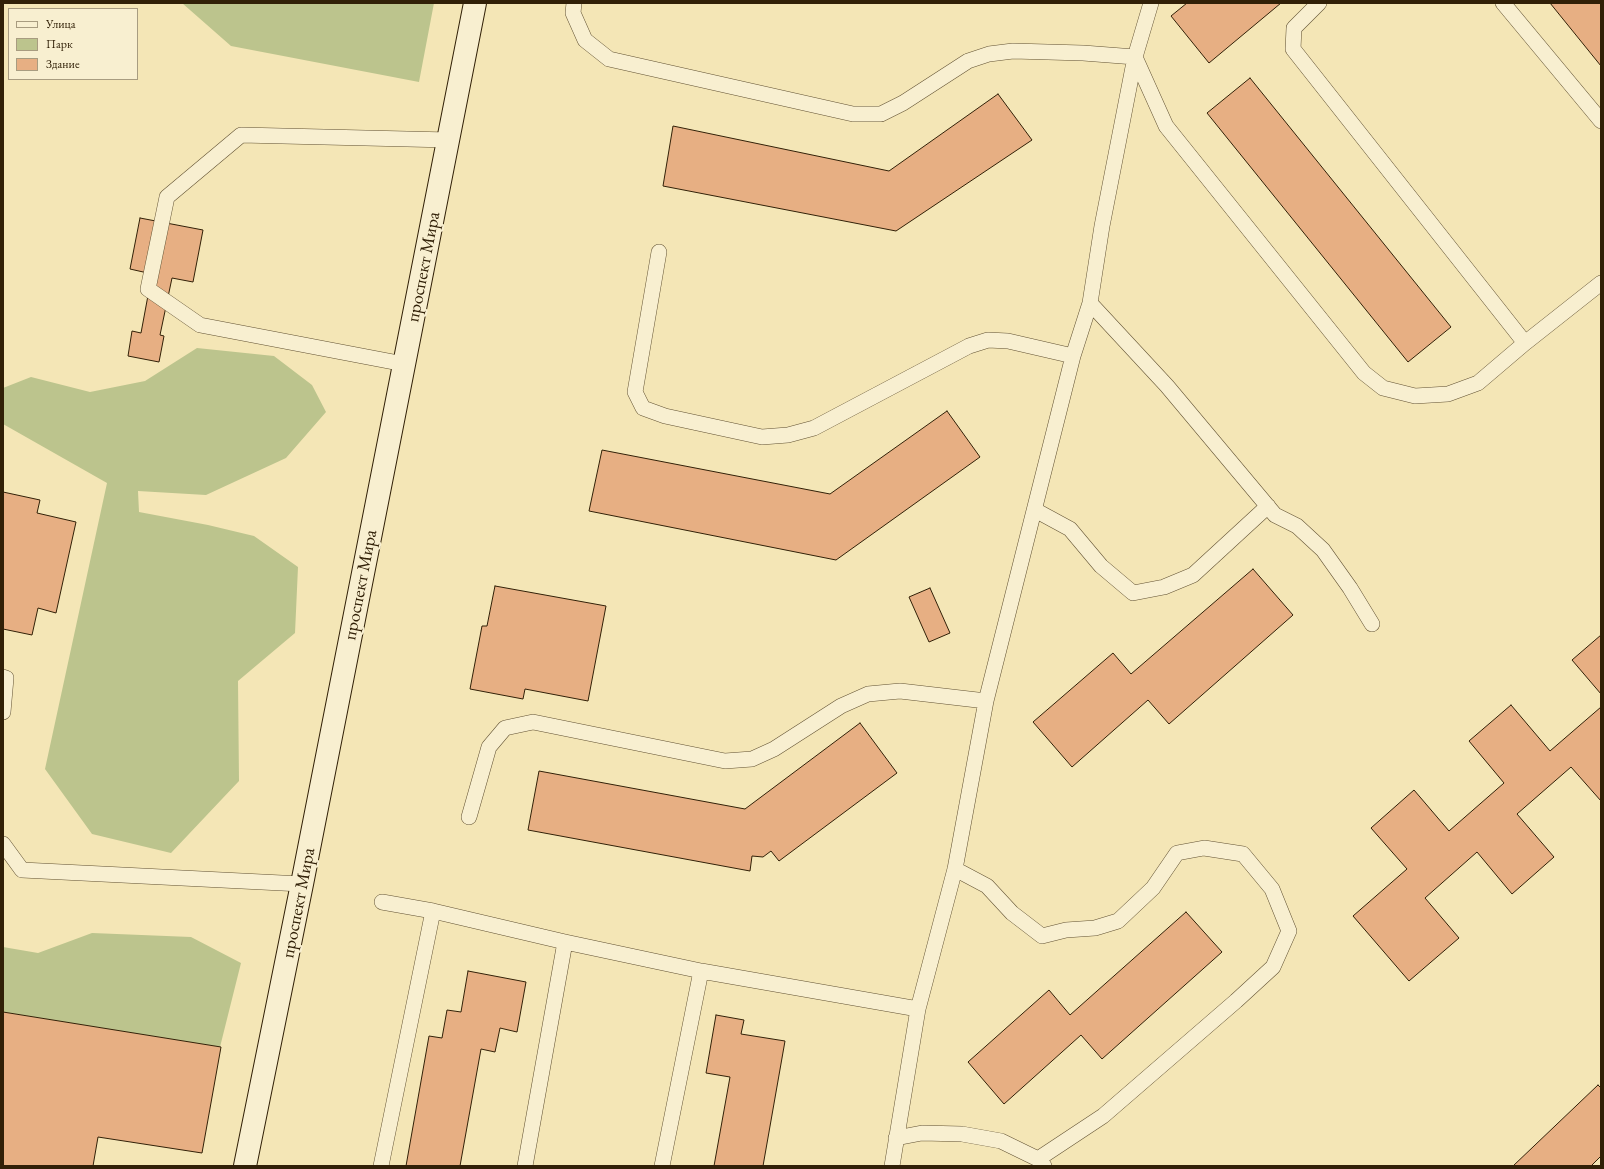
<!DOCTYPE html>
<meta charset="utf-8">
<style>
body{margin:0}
#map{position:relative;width:1604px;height:1169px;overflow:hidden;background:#f4e6b6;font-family:"EB Garamond",serif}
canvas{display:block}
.frame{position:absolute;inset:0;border:4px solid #312007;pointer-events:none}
.legend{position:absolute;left:8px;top:8px;width:130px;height:72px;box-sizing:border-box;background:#f8efd0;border:1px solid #a89c80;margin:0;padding:5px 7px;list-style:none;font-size:12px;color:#312007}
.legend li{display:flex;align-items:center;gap:8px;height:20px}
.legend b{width:20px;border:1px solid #a89c80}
</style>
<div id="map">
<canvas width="1604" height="1169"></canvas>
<div class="frame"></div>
<ul class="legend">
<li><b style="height:5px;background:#f8efd0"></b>Улица</li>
<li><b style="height:11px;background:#bcc48d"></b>Парк</li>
<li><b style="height:11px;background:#e7af83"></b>Здание</li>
</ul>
</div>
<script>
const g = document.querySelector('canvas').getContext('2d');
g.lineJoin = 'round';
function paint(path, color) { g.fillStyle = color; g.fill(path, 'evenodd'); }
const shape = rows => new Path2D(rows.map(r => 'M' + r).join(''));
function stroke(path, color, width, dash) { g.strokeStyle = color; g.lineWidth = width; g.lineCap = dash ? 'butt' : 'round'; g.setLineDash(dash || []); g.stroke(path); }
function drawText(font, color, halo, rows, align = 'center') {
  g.font = font + ' "EB Garamond",serif'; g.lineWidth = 4; g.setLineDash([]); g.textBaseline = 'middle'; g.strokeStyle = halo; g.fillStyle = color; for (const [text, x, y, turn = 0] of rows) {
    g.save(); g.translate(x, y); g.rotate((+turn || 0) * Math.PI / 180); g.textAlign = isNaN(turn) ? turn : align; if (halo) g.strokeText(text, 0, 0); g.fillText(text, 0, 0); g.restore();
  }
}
const green = shape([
 [182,3,434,3,419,82,231,46],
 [197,348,274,356,312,385,326,412,286,458,206,495,138,491,139,512,208,525,254,536,298,567,295,633,238,681,239,781,171,853,92,834,45,769,107,483,3,424,3,388,31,377,90,392,145,381],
 [92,933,191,937,241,963,220,1047,3,1012,3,947,38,953]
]);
const building = shape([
 [1187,3,1281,3,1209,63,1171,16,1187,3],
 [1550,3,1601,3,1601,66,1550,3],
 [1250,78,1451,327,1408,362,1207,113,1250,78],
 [998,94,1032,140,896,231,663,186,673,126,889,171,998,94],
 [140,218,203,230,193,282,172,278,160,335,164,336,159,362,128,356,132,331,141,333,152,274,130,269,140,218],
 [947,411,980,457,836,560,589,511,602,450,830,494,947,411],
 [3,492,40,500,37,513,76,522,56,613,38,608,32,635,3,629,3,492],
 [1253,569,1293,615,1169,724,1148,700,1072,767,1033,722,1113,653,1131,674,1253,569],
 [495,586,606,606,588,701,525,689,523,699,470,689,482,626,487,626,495,586],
 [930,588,950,633,929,642,909,597,930,588],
 [1601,635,1601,694,1572,660,1601,635],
 [1511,705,1550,751,1601,707,1601,801,1571,767,1517,814,1554,857,1512,894,1477,852,1425,898,1459,938,1409,981,1353,916,1407,869,1371,828,1414,790,1449,831,1504,783,1469,741,1511,705],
 [860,723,897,773,779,861,771,851,763,857,752,856,750,871,528,830,539,771,745,809,860,723],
 [1186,912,1222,952,1102,1059,1081,1035,1004,1104,968,1062,1049,990,1070,1015,1186,912],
 [468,971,526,982,517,1032,500,1028,495,1052,481,1049,460,1166,406,1166,429,1036,442,1038,447,1010,461,1012,468,971],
 [3,1012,221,1047,202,1153,98,1137,93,1166,3,1166,3,1012],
 [716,1015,744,1020,741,1034,785,1041,763,1166,714,1166,730,1077,706,1073,716,1015],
 [1598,1085,1601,1088,1601,1156,1591,1166,1513,1166,1598,1085]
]);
const service = shape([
 [574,3,573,13,585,40,609,59,853,114,881,114,903,103,968,61,989,54,1013,51,1083,53,1135,57,1166,126,1364,373,1383,388,1415,396,1448,394,1478,383,1525,343],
 [1319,3,1294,28,1293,49,1525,343,1601,283],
 [1503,3,1601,121],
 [659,252,635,392,643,408,665,416,762,437,788,435,814,428,969,346,988,340,1008,341,1073,356],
 [1090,303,1167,386,1275,515,1297,526,1323,550,1350,588,1372,624],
 [404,364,200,325,148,289,167,197,241,135,449,140],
 [1035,510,1070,529,1101,566,1133,593,1164,587,1193,575,1268,506],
 [3,677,6,678,3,712],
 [469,817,489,747,505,728,533,722,725,761,752,759,774,749,841,706,868,694,900,691,986,701],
 [3,844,22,870,302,884],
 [955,869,987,886,1012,913,1042,936,1066,930,1095,928,1118,921,1153,888,1177,853,1204,848,1243,854,1272,889,1289,931,1273,967,1236,1001,1103,1116,1038,1159],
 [382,902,433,911,565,942,701,971,918,1009],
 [896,1138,922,1133,962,1134,1001,1141,1038,1159,1044,1166],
 [381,1166,433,911],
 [525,1166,565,942],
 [662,1166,701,971],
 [892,1166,918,1009,955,869,986,701,1073,356,1090,303,1102,226,1135,57,1151,3]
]);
const secondary = shape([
 [245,1166,302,884,475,3]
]);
const streetNames = [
 ["проспект Мира",424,267,-79],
 ["проспект Мира",361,585,-79],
 ["проспект Мира",299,903,-79]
];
paint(green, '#bcc48d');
paint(building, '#e7af83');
stroke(building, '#312007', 1);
stroke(service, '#625233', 16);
stroke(secondary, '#312007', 24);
stroke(service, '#f8efd0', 15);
stroke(secondary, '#f8efd0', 22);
drawText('18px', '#312007', '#f8efd0', streetNames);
</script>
